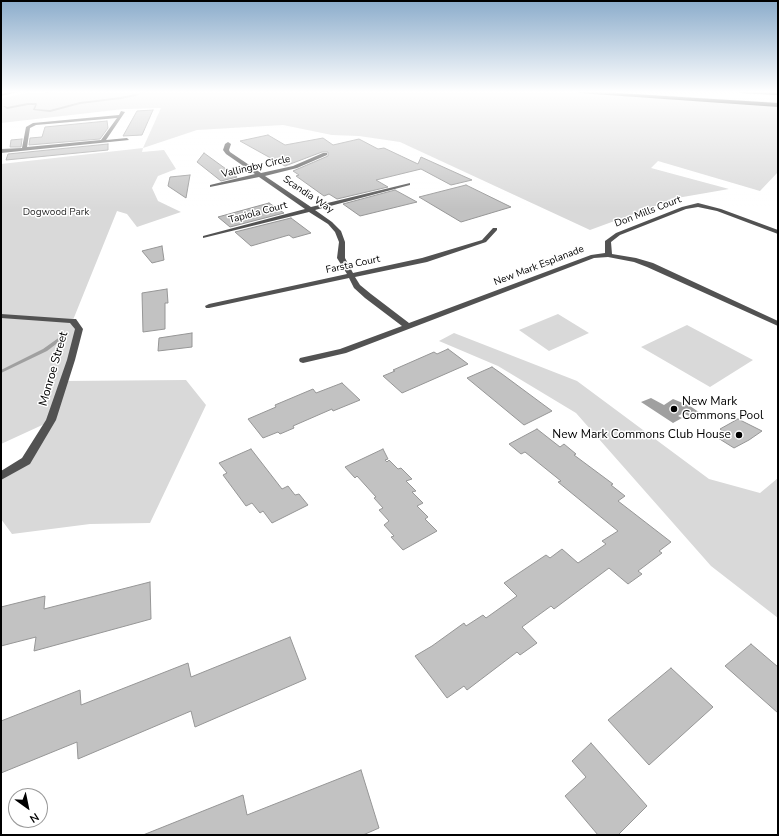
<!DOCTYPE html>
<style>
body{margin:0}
#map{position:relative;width:779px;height:836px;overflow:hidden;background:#fff;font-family:"Nunito Sans",sans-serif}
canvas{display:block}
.frame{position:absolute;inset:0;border:2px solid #000;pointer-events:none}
.north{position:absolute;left:8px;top:788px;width:40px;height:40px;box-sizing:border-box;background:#fff;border:1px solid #999;border-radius:50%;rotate:147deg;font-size:11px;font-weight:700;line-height:16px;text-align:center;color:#000}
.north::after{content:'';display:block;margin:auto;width:14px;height:18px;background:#000;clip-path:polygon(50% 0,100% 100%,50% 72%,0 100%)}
</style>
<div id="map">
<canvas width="779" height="836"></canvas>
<div class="frame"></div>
<div class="north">N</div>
</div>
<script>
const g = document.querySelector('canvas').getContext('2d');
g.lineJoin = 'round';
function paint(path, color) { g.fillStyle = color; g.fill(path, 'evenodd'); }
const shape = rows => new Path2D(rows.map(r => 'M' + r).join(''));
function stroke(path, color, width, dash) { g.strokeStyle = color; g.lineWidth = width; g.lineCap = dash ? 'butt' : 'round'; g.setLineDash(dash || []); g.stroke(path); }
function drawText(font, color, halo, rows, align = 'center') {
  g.font = font + ' "Nunito Sans",sans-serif'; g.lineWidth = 3; g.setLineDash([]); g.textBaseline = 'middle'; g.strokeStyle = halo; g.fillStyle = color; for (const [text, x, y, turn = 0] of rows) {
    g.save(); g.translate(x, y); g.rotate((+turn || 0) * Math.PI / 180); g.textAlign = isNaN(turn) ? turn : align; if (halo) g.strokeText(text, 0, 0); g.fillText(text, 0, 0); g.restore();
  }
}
const green = shape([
 [59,92,579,92,778,105,778,172,760,191,658,161,651,168,729,189,677,198,590,230,400,142,359,136,332,135,283,125,197,130,143,148,142,152,164,150,176,169,158,176,152,188,158,201,181,212,137,227,127,214,117,211,73,320,79,329,65,381,186,380,206,405,150,523,90,524,12,534,1,519,1,476,26,461,51,421,1,444,1,164,143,148,161,108,124,109,1,123,1,102,3,98,27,93],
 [558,314,589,333,549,351,519,330],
 [687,325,753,360,710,387,641,347],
 [454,333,577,381,709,479,760,493,778,478,778,618,711,566,576,413,498,366,439,341]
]);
const water = shape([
 [651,398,664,405,673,399,690,406,703,415,695,419,683,413,678,416,682,418,673,423,641,402]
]);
const stream = shape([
 [141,92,144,92,136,96,121,99,80,104,50,112,33,110,35,105,28,105,7,109,3,106,5,106,7,107,28,103,36,103,37,104,35,109,50,110,80,102,121,97,135,94,141,92],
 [64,334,68,334,68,335,47,351,1,373,1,370,43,349,64,334]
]);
const building = shape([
 [153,110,142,135,123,136,137,111,153,110],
 [107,121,108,128,100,139,29,145,30,138,42,137,45,127,107,121],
 [268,135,285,145,323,138,333,145,359,139,378,149,384,148,418,164,421,157,472,180,451,185,421,169,376,180,388,187,337,199,329,194,324,196,296,176,299,175,293,171,328,156,328,152,322,152,285,166,240,141,268,135],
 [22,139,21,147,10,147,11,140,22,139],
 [108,144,108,150,6,160,8,154,108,144],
 [204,153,237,177,221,181,197,162,204,153],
 [190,175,186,198,168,186,170,177,190,175],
 [466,185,511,207,461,222,419,197,466,185],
 [395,190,417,202,360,216,343,204,395,190],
 [269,203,284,213,230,227,218,217,269,203],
 [291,218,311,233,293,238,289,235,251,246,235,232,291,218],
 [162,246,164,260,152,263,142,251,162,246],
 [167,289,168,303,165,303,165,329,143,332,142,293,167,289],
 [192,333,192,347,158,351,159,338,192,333],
 [448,349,468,364,402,393,383,376,395,371,393,370,434,352,437,354,448,349],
 [492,367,502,374,552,411,524,425,467,378,492,367],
 [342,383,360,400,333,411,332,409,293,426,294,428,280,434,278,432,263,438,248,419,276,407,275,405,313,389,316,393,342,383],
 [738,419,762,431,749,440,734,448,718,438,725,433,720,429,738,419],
 [537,429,560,447,564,444,576,454,574,455,613,484,611,485,625,496,618,501,671,542,659,551,662,553,638,571,642,574,628,584,609,568,554,609,551,606,522,627,537,643,520,655,517,652,467,690,464,686,447,698,415,656,432,646,464,623,466,626,483,615,486,618,517,596,504,583,546,555,550,558,562,549,578,563,606,544,602,541,618,531,558,482,561,481,525,452,521,454,509,444,537,429],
 [251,449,282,489,288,486,295,495,299,494,308,505,272,523,263,511,260,513,252,503,246,506,223,475,227,473,219,463,251,449],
 [383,449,388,459,385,460,387,462,389,460,398,469,401,468,412,479,406,481,416,491,412,492,423,503,417,506,428,517,425,519,437,531,403,550,391,537,394,536,384,525,389,521,379,510,383,508,374,498,376,497,357,476,355,478,345,467,383,449],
 [150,582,151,619,34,651,36,637,1,646,1,607,45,596,44,609,150,582],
 [290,637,306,679,195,727,191,711,78,759,77,742,1,773,1,721,80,690,81,705,188,663,191,677,290,637],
 [751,644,778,667,778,713,725,666,751,644],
 [671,668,713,707,649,765,608,720,671,668],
 [591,743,647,806,618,835,598,835,565,796,586,777,572,761,591,743],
 [361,770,379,828,363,835,143,835,243,795,247,815,361,770]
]);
const minor = shape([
 [9,92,17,92,1,96,1,94,9,92],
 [121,111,125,112,106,140,127,138,129,140,1,153,1,149,22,148,26,127,33,123,119,115,121,111],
 [117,118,101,140,27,147,30,128,36,125,117,118],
 [228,142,231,144,229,150,230,152,261,173,293,166,323,153,327,153,327,155,297,168,265,176,311,207,410,183,410,185,315,210,332,222,341,231,345,242,345,258,353,273,422,258,482,240,493,228,497,228,497,230,486,242,427,262,355,277,360,285,371,294,409,323,591,255,605,253,605,241,616,233,682,207,698,203,721,209,778,230,778,234,717,211,698,207,686,209,620,235,611,242,612,254,636,258,653,263,778,321,778,326,647,267,634,262,608,257,594,258,346,353,303,363,300,362,299,360,300,358,340,349,402,326,365,298,354,288,349,278,209,308,206,308,205,306,209,304,347,274,337,258,339,242,335,232,328,224,309,212,203,238,203,236,305,209,259,177,210,187,210,185,255,174,226,154,223,150,225,144,228,142],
 [1,314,73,319,76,319,83,329,75,360,56,420,30,464,1,480,1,471,22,458,46,420,67,360,75,329,70,323,1,318,1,314]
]);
const highway = shape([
 [577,92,601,92,778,103,778,107,579,93,577,92],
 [739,92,778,93,778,95,741,93,739,92]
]);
const markers = [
 [674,409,4,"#000"],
 [739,435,4,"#000"]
];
const farStreetnames = [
 ["Vallingby Circle",256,167,-13],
 ["Scandia Way",308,195,34],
 ["Don Mills Court",648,212,-21],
 ["Tapiola Court",258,213,-15],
 ["Farsta Court",353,265,-12],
 ["New Mark Esplanade",539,266,-21]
];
const farParknames = [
 ["Dogwood Park",56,213]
];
const streetNames = [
 ["Monroe Street",54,369,-74]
];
const poiNames = [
 ["New Mark",682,402],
 ["Commons Pool",682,416],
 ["New Mark Commons Club House",731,435,"right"]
];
paint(green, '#d9d9d9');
paint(water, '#a0a0a0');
paint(stream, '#a0a0a0');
paint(building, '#c2c2c2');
stroke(building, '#969696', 1);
stroke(highway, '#dbdbdb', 1);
paint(minor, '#525252');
paint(highway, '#000');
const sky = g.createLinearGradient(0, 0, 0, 209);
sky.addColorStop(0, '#8baccb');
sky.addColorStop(0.44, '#fff');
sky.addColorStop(1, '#ffffff00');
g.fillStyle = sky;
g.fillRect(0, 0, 779, 209);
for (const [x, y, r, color] of markers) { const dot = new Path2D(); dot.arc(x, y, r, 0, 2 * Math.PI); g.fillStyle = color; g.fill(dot); stroke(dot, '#fff', 1.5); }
drawText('10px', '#000', '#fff', farStreetnames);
drawText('10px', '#303030', '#fff', farParknames);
drawText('12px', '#000', '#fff', streetNames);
drawText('12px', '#000', '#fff', poiNames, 'left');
</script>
